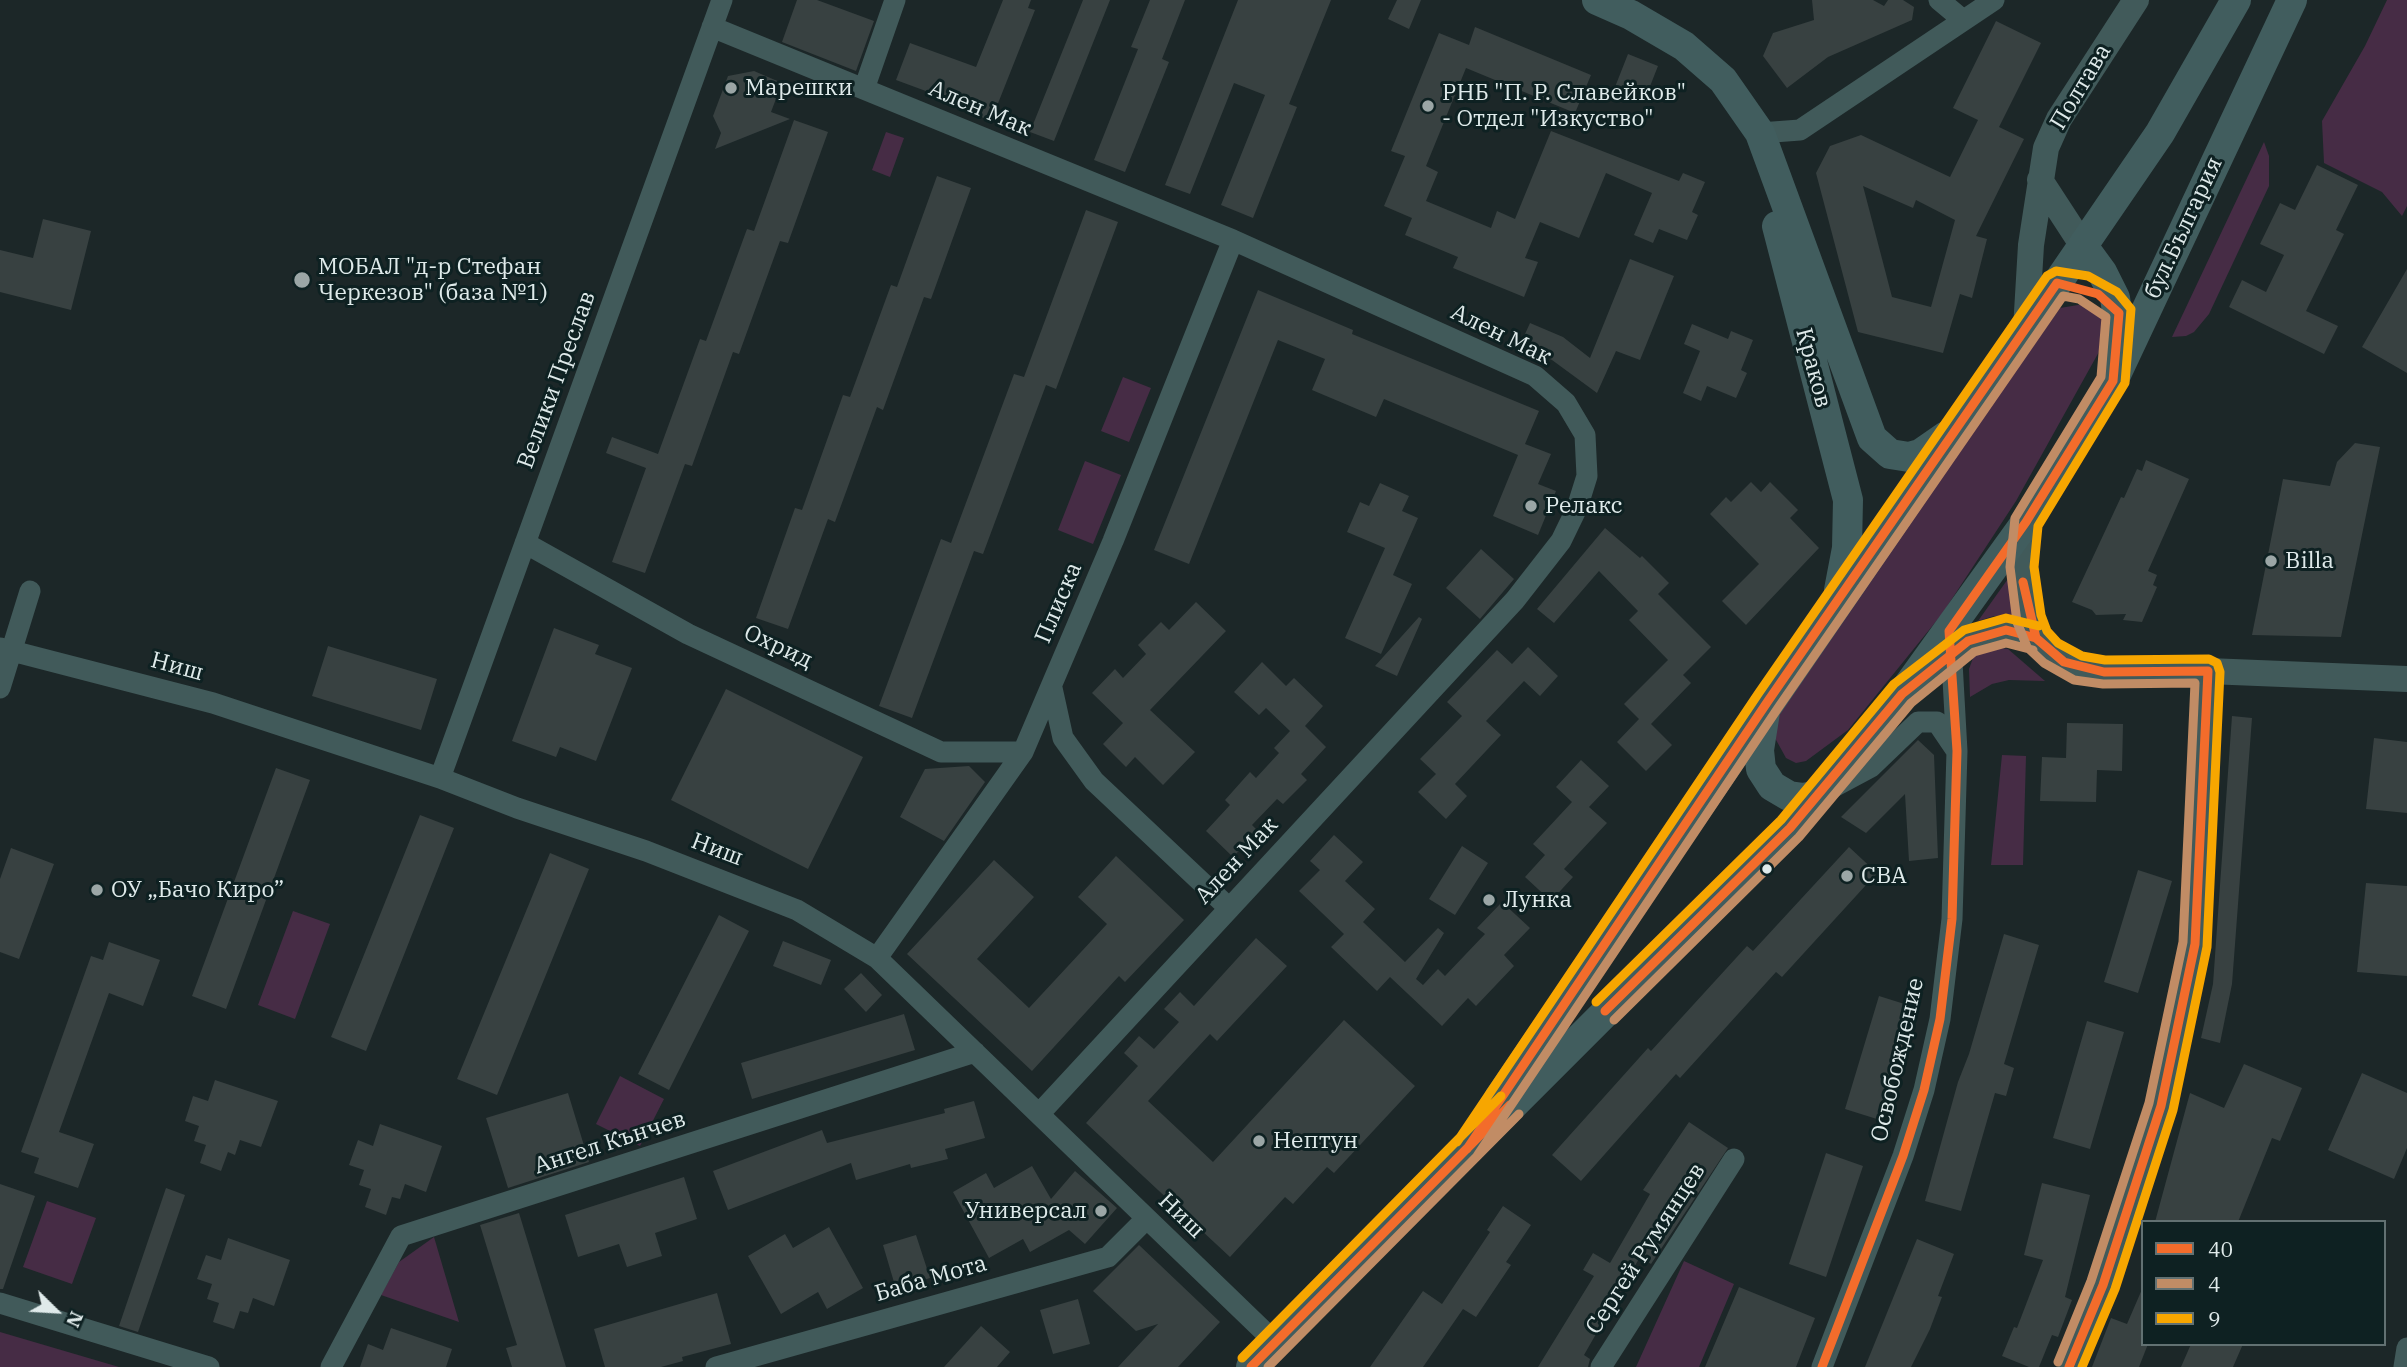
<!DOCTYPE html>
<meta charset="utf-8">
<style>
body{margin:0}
#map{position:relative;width:2407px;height:1367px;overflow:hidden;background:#1c2728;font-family:"IBM Plex Serif",serif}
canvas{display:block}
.legend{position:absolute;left:2141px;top:1220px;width:245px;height:126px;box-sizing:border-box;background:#0e2122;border:2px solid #627172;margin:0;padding:9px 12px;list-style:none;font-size:21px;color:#dfeaea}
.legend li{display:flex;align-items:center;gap:14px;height:35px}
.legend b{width:35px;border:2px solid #627172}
.north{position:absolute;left:21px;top:1276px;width:70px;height:70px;-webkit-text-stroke:5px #0e2122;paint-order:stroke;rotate:114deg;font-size:19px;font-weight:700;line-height:28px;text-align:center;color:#dfeaea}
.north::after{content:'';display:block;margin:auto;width:24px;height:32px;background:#dfeaea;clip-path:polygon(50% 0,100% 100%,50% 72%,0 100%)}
</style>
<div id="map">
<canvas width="2407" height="1367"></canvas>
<ul class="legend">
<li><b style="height:9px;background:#f36c2b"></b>40</li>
<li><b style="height:9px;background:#c18c65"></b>4</li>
<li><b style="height:9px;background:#f7a600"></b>9</li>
</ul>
<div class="north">N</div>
</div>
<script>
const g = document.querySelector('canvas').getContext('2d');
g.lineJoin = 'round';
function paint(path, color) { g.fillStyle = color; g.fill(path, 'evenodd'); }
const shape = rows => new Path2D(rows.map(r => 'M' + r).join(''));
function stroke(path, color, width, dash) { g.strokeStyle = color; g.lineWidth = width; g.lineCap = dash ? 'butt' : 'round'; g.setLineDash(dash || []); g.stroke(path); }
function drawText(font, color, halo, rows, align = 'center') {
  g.font = font + ' "IBM Plex Serif",serif'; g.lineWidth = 6; g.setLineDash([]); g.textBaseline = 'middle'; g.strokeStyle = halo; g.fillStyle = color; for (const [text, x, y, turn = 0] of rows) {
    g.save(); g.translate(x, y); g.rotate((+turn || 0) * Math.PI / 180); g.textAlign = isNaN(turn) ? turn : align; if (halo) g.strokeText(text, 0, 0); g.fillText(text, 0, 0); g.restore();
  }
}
const green = shape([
 [2387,0,2407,0,2407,206,2402,216,2382,192,2324,163,2322,121,2365,46],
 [886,132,904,138,890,177,872,170],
 [2264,142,2269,156,2269,186,2209,314,2194,332,2186,336,2172,337],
 [2084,304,2095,309,2105,321,2105,341,2016,501,1942,614,1848,730,1806,761,1796,763,1786,758,1775,738,1778,707,2060,308],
 [1123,377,1151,388,1129,442,1101,431],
 [1085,461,1121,475,1093,544,1058,530],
 [2010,576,2023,620,1994,616,1978,621],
 [1990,646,2008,649,2045,681,2009,680,1992,684,1970,697,1969,669,1973,658,1979,650],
 [2002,755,2026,756,2023,865,1991,865],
 [293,911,330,924,295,1019,258,1005],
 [620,1076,664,1099,640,1146,596,1124],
 [47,1201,96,1218,72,1284,23,1267],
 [434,1237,459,1322,381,1295,399,1262],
 [1684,1261,1734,1284,1699,1367,1636,1367],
 [0,1332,119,1367,0,1367]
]);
const building = shape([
 [797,0,817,0,874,21,856,71,782,42],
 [1003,0,1031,0,1028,8,1035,10,991,121,960,108,961,104,896,80,910,43,976,67],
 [1083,0,1110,0,1054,141,1030,132],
 [1150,0,1185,0,1162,59,1169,62,1125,172,1094,160,1138,49,1131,47],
 [1238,0,1331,0,1289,104,1297,107,1253,218,1221,205,1265,95,1234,83,1190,194,1165,185],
 [1397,0,1421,0,1409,29,1388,19],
 [1812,0,1873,0,1884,6,1888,0,1903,0,1914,7,1912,20,1828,57,1787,88,1763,56,1773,33,1814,20],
 [1996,21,2041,43,1999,127,2024,139,1976,236,1987,239,1972,298,1960,294,1943,353,1858,332,1816,173,1830,146,1861,135,1950,177,1978,120,1953,108],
 [1863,186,1913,208,1916,200,1955,220,1931,307,1892,297],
 [1475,27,1591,75,1575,113,1466,68,1426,166,1438,172,1426,201,1491,228,1497,211,1515,219,1551,131,1679,181,1683,173,1705,182,1692,212,1698,215,1687,240,1659,229,1653,243,1634,235,1652,193,1606,173,1579,238,1540,222,1525,258,1538,262,1524,297,1453,268,1458,257,1405,235,1412,218,1384,206,1405,156,1391,151,1439,33,1469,45],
 [1628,54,1658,66,1645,99,1615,87],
 [754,71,782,83,771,112,790,119,715,149,721,133,713,116,728,76],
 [794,120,828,132,788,243,780,241,739,354,733,352,692,466,685,464,645,573,612,562,646,468,606,453,612,437,658,454,700,339,706,341,747,229,754,231],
 [2317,165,2358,185,2336,230,2344,234,2306,311,2338,326,2324,354,2229,307,2242,280,2266,292,2284,255,2260,244,2280,203,2295,210],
 [937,176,971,188,931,299,924,297,883,410,877,407,835,522,828,519,788,629,756,618,795,508,802,510,843,395,850,397,891,285,897,287],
 [1086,210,1118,222,1056,389,1046,385,983,554,974,551,912,718,879,706,941,539,951,543,1014,374,1024,377],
 [43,219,91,231,71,310,0,292,0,250,33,258],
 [1630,259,1674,276,1640,360,1616,351,1597,393,1552,360,1520,345,1530,323,1563,337,1590,358],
 [2407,269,2407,373,2362,347],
 [1258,290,1353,330,1352,334,1539,411,1525,444,1551,454,1538,484,1556,491,1538,535,1493,516,1518,455,1384,399,1376,417,1312,390,1325,359,1278,340,1189,564,1154,550],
 [1692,324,1728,339,1731,331,1753,340,1741,370,1747,373,1736,398,1707,386,1701,401,1683,393,1700,351,1684,344],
 [2355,443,2380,447,2341,637,2252,635,2283,479,2330,486,2337,462],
 [2146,460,2189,479,2148,571,2157,575,2153,585,2157,587,2142,622,2123,620,2126,614,2096,615,2092,610,2072,602,2121,497,2124,498,2137,469,2142,471],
 [1751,482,1761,492,1770,482,1798,510,1790,518,1819,548,1746,625,1722,601,1759,564,1710,514,1726,497,1731,502],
 [1380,483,1409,496,1402,511,1418,518,1393,575,1412,584,1381,654,1345,638,1385,548,1347,532,1360,502,1369,506],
 [1605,528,1640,558,1642,556,1669,583,1658,594,1711,647,1683,675,1691,683,1651,724,1672,745,1646,771,1617,742,1639,719,1624,704,1668,660,1629,620,1638,611,1599,571,1554,623,1537,609],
 [1481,549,1514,579,1480,619,1446,588],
 [1196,602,1226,631,1150,710,1195,752,1163,785,1135,757,1126,767,1103,744,1123,723,1092,693,1115,669,1123,678,1146,654,1138,645,1161,622,1169,630],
 [1419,617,1422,619,1397,676,1375,666],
 [554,628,599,645,595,654,632,668,596,761,560,747,556,757,512,741],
 [328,646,437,679,421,730,312,696],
 [1528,647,1558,676,1540,696,1524,681,1486,721,1501,735,1455,784,1467,796,1446,819,1418,792,1436,774,1420,759,1462,716,1447,702,1497,650,1512,664],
 [1262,662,1286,686,1294,678,1323,706,1305,726,1326,747,1301,774,1307,780,1283,804,1277,799,1252,825,1258,831,1233,857,1206,831,1230,805,1225,800,1250,772,1256,778,1279,753,1274,748,1290,731,1266,708,1259,715,1234,692],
 [726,689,863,757,808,869,671,800],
 [2232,716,2252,718,2232,984,2220,1043,2201,1038,2213,984],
 [2067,723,2123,724,2122,771,2097,770,2096,802,2040,801,2042,757,2066,758],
 [2374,738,2407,742,2407,813,2366,809],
 [1918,740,1934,755,1938,858,1909,861,1905,794,1866,833,1841,817],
 [1581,760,1609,786,1589,807,1607,823,1564,869,1573,877,1551,901,1525,877,1545,855,1533,844,1572,802,1556,787],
 [969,766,985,782,944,841,900,817,925,769],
 [276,768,310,780,226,1009,192,996],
 [420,815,454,828,366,1051,331,1037],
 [1334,835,1363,862,1345,881,1375,909,1363,922,1405,962,1438,928,1444,933,1416,979,1423,985,1438,969,1445,976,1485,934,1477,928,1502,902,1530,928,1504,955,1514,966,1476,1006,1468,998,1442,1026,1390,977,1377,991,1331,947,1344,934,1299,891,1320,870,1310,861],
 [1462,846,1488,863,1455,915,1429,899],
 [1849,847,1877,873,1782,977,1776,972,1680,1078,1676,1074,1581,1181,1552,1155,1648,1048,1651,1051,1747,946,1753,951],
 [11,848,54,864,19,959,0,952,0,879],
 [550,853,589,869,497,1095,457,1079],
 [1116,856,1184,920,1125,982,1119,976,1032,1071,907,954,994,860,1034,897,977,959,1029,1008,1107,924,1078,897],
 [2138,870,2172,881,2138,993,2104,982],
 [2366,883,2407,886,2407,976,2357,972],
 [719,915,749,931,669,1090,638,1074],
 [2004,934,2039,945,2004,1064,2014,1068,2006,1096,1995,1093,1961,1211,1925,1201,1958,1082,1969,1054],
 [1256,938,1287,966,1217,1041,1210,1034,1148,1101,1213,1162,1344,1020,1415,1086,1334,1173,1327,1167,1293,1204,1285,1197,1230,1257,1086,1123,1138,1066,1124,1053,1139,1036,1154,1049,1179,1022,1164,1009,1180,992,1194,1006],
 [783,941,831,960,821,985,773,966],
 [109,942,160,960,143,1006,109,993,59,1132,94,1144,78,1188,34,1173,39,1158,21,1152,91,956,103,960],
 [861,973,882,995,866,1012,844,989],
 [1879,996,1914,1007,1880,1120,1845,1109],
 [904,1014,915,1050,752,1099,741,1063],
 [2087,1021,2124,1032,2090,1149,2053,1138],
 [2244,1064,2302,1088,2280,1141,2272,1138,2238,1222,2155,1222,2190,1093,2224,1108],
 [2362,1073,2407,1093,2407,1148,2394,1179,2328,1150],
 [215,1080,278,1101,261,1147,240,1140,235,1155,228,1152,221,1171,200,1163,206,1145,194,1141,199,1126,185,1121,193,1096,208,1101],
 [568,1093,589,1162,508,1188,486,1118],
 [974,1101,985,1138,945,1149,948,1159,911,1168,910,1164,856,1180,851,1163,728,1210,713,1171,822,1130,827,1143,945,1113,944,1109],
 [1689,1122,1728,1148,1651,1264,1640,1257,1584,1355,1590,1359,1588,1367,1538,1367,1594,1276,1583,1270,1593,1253,1610,1263,1650,1194,1643,1190],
 [380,1124,442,1146,426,1192,405,1184,400,1199,392,1197,386,1215,365,1207,371,1189,359,1185,364,1170,349,1165,358,1140,373,1146],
 [1826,1153,1863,1166,1826,1277,1789,1264],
 [1032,1166,1051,1199,1075,1171,1117,1208,1085,1244,1069,1230,1030,1252,1023,1239,989,1258,953,1192,986,1173,994,1188],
 [684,1177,697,1219,655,1233,662,1256,627,1267,619,1244,578,1257,565,1215],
 [2042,1183,2090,1195,2065,1297,2072,1300,2058,1337,2052,1335,2039,1367,2029,1367,2002,1356,2014,1327,2017,1328,2043,1260,2024,1255],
 [0,1184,35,1196,3,1289,0,1289],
 [166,1188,185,1195,138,1332,119,1326],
 [1503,1206,1531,1225,1506,1262,1511,1265,1476,1317,1463,1309,1423,1367,1370,1367,1423,1291,1442,1304,1490,1232,1487,1230],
 [519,1213,566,1367,512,1367,506,1348,517,1345,480,1225],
 [829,1227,863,1288,827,1309,818,1292,781,1314,748,1256,785,1234,793,1248],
 [916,1235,930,1278,896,1289,883,1245],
 [228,1238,290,1260,274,1306,253,1298,248,1313,240,1311,234,1329,213,1322,219,1303,207,1299,212,1284,197,1279,206,1255,221,1260],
 [1917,1239,1954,1254,1938,1296,1942,1297,1930,1329,1911,1367,1865,1367],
 [1139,1245,1220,1322,1178,1367,1118,1367,1158,1324,1136,1331,1093,1291],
 [1739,1287,1815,1318,1796,1367,1705,1367],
 [2143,1287,2143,1344,2148,1344,2139,1367,2092,1367,2111,1318,2127,1324],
 [717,1293,731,1344,682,1357,683,1361,661,1367,605,1367,594,1329],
 [1078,1299,1090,1344,1053,1354,1040,1310],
 [981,1326,1010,1352,997,1367,944,1367],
 [391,1328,452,1349,446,1367,360,1367,368,1344,383,1350],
 [2191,1344,2243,1344,2233,1367,2181,1367]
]);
const minor = shape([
 [1939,0,1963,20],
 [712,27,1233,240,1535,376,1566,403,1585,435,1587,476,1577,508,1561,541,1515,600,1039,1114],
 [864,89,895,0],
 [1760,133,1800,130,1994,0],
 [525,543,688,634,941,752,1023,752],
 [0,648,213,703,440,778,517,808,646,851,797,910,877,958,1275,1342],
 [0,688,30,591],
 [1052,688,1063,738,1094,781,1229,908],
 [440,778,722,0],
 [1828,790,1871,767,1918,722,1937,722,1956,750],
 [877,958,1023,752,1113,541,1233,240],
 [0,1303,209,1367],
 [331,1367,401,1236,975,1052],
 [716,1367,1108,1257,1146,1219],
 [1601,1367,1734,1159],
 [1822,1367,1903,1156,1924,1090,1940,1019,1952,919,1957,751,1951,644],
 [2069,1367,2103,1285,2161,1106,2195,944,2208,671],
 [2404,1367,2407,1348]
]);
const tertiary = shape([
 [2040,180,2083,246],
 [2026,329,2031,245,2046,148,2059,119,2136,0],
 [2026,522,2022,567,2029,618,2036,638,2064,662,2104,672,2208,671,2407,679],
 [1920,680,1968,641,1981,636,2006,630,2036,638]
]);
const secondary = shape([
 [1597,0,1631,15,1684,46,1723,80,1760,133,1872,438,1890,454,1909,457,1920,454,1946,436],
 [1777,226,1848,500,1847,548,1839,590],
 [2083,246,2102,272,2115,298,2120,331,2116,356],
 [1765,712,1759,750,1761,769,1772,786,1789,796,1804,798,1820,794],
 [1499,1098,2160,133,2236,0],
 [1251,1367,1790,828,1902,694,2026,522,2113,381,2292,0]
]);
const bus1 = shape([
 [2023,582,2036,638,2064,662,2104,672,2208,671,2195,944,2161,1106,2103,1285,2069,1367],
 [1605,1011,1790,828,1902,694,1968,641,2006,630,2036,638],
 [1467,1149,1768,701,2057,283,2098,294,2119,313,2113,381,2026,522,1949,631,1957,751,1952,919,1940,1019,1924,1090,1903,1156,1822,1367],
 [1251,1367,1510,1105]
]);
const bus2 = shape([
 [1614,1020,1799,837,1911,703,1974,652,2006,643,2033,650],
 [1477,1156,1778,708,2063,296,2079,299,2106,317,2101,377,2015,518,2010,567,2017,622,2027,647,2044,663,2074,680,2103,684,2195,683,2183,942,2149,1103,2091,1281,2058,1362],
 [1268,1367,1519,1114]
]);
const bus3 = shape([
 [1596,1002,1781,820,1894,684,1964,630,2006,618,2039,626],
 [1457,1142,1758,694,2047,276,2056,271,2088,276,2117,292,2131,309,2125,383,2038,526,2034,567,2041,615,2047,631,2058,643,2082,656,2105,660,2209,659,2217,663,2220,672,2207,947,2173,1110,2115,1289,2082,1367],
 [1242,1358,1501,1096]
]);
const markers = [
 [731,88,7,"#9ba6a6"],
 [1428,106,7,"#9ba6a6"],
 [302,280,9,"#9ba6a6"],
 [1531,506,7,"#9ba6a6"],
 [2271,561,7,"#9ba6a6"],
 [1767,869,6,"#dfeaea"],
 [1847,876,7,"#9ba6a6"],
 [97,890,7,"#9ba6a6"],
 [1489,900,7,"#9ba6a6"],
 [1259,1141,7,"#9ba6a6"],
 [1101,1211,7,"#9ba6a6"]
];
const streetNames = [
 ["Полтава",2081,87,-59],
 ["Ален Мак",980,109,23],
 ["бул.България",2184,228,-65],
 ["Ален Мак",1501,335,26],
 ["Краков",1813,368,75],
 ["Велики Преслав",557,380,-70],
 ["Плиска",1059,603,-67],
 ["Охрид",778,647,25],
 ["Ниш",177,667,15],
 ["Ниш",717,850,21],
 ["Ален Мак",1237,861,-47],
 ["Освобождение",1898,1060,-77],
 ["Ангел Кънчев",610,1143,-18],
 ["Ниш",1181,1216,44],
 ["Сергей Румянцев",1646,1249,-57],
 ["Баба Мота",931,1279,-16]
];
const poiNames = [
 ["Марешки",745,88],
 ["РНБ \"П. Р. Славейков\"",1442,93],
 ["- Отдел \"Изкуство\"",1442,119],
 ["МОБАЛ \"д-р Стефан",318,267],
 ["Черкезов\" (база №1)",318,293],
 ["Релакс",1545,506],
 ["Billa",2285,561],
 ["CBA",1861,876],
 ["ОУ „Бачо Киро”",111,890],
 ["Лунка",1503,900],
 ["Нептун",1273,1141],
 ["Универсал",1087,1211,"right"]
];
paint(green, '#462c45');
paint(building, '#384141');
stroke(minor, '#415a5a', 21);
stroke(tertiary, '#415a5a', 26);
stroke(secondary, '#415d5e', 30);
stroke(bus1, '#f36c2b', 9);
stroke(bus2, '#c18c65', 9);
stroke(bus3, '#f7a600', 9);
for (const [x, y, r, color] of markers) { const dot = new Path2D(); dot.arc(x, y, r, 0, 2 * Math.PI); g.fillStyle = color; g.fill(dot); stroke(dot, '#0e2122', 2.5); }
drawText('23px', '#dfeaea', '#0e2122', streetNames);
drawText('23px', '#dfeaea', '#0e2122', poiNames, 'left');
</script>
